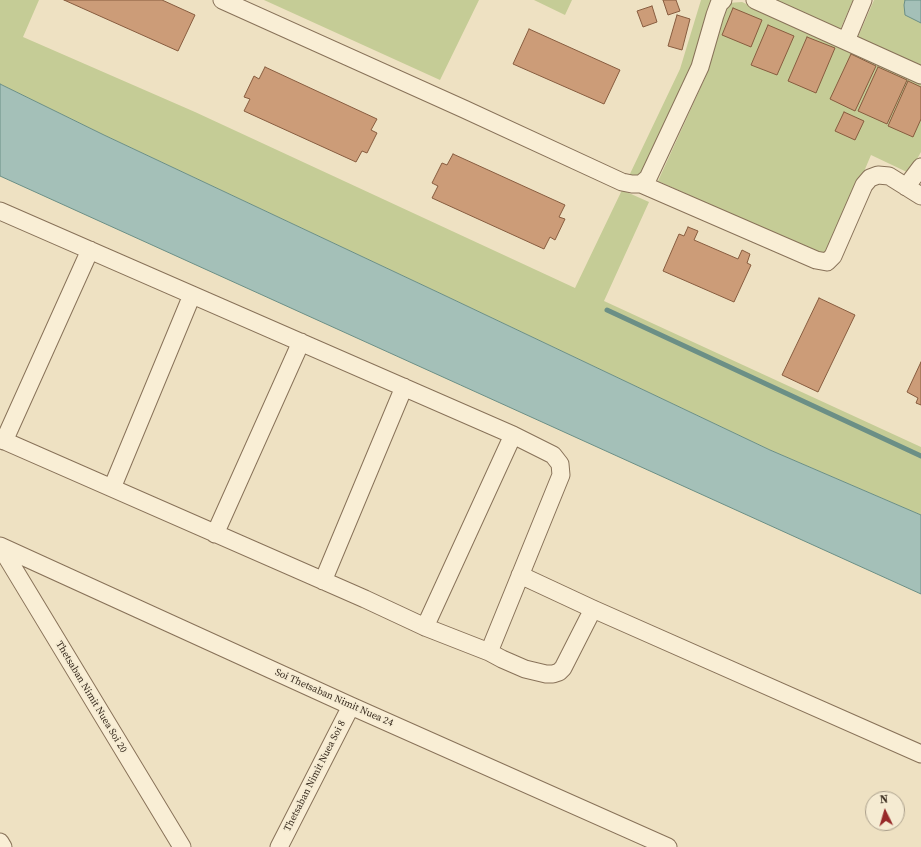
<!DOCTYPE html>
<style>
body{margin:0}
#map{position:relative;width:921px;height:847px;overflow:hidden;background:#eee1c2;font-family:"Source Serif 4",serif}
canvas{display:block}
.north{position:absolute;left:865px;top:791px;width:40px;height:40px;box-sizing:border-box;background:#f5ebd2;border:1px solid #a99e8a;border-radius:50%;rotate:355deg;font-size:11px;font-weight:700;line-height:16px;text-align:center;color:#372a1d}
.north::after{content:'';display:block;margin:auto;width:14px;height:18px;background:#972929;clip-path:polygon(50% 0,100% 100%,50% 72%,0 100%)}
</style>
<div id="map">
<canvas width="921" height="847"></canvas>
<div class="north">N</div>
</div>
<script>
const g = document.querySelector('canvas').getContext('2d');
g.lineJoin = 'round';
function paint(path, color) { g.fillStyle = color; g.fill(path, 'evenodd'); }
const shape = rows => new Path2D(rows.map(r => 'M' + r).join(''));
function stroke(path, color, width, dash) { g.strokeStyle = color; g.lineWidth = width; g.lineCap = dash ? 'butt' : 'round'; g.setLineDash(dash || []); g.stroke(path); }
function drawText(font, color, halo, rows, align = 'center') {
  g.font = font + ' "Source Serif 4",serif'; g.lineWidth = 3.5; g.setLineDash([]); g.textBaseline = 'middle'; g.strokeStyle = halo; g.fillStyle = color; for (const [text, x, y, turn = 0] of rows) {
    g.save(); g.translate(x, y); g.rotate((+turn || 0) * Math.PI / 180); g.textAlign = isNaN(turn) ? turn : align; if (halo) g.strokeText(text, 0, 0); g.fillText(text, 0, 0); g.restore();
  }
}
const green = shape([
 [0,0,39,0,23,37,195,112,575,288,622,190,649,202,604,301,921,447,921,515,770,450,448,297,104,135,0,84],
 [264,0,479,0,440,80],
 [534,0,572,0,565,15],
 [701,0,715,0,689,81,648,167,638,178,628,178,680,69],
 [770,0,853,0,840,30],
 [874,0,921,0,921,69,858,37],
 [742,2,921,83,921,152,909,173,871,155,829,254,818,253,658,181,705,78,723,8,728,3]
]);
const water = shape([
 [905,0,921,0,921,23,905,15,904,5,905,0],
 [0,84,104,135,448,297,770,450,921,515,921,594,0,176,0,84]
]);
const stream = shape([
 [607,310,921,456]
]);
const building = shape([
 [64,0,162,0,195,15,178,51,64,0],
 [663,0,676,0,680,11,668,15,663,0],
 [652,6,657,22,643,27,637,11,652,6],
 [733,8,762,20,751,47,722,35,733,8],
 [677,15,690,19,682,50,668,46,677,15],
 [768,25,794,36,777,75,751,65,768,25],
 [529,29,620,70,604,104,513,64,529,29],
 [807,37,835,48,816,93,788,81,807,37],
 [851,54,876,66,855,111,830,99,851,54],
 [265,67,377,119,371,130,377,133,367,153,362,151,356,162,244,111,250,99,244,97,254,76,259,79,265,67],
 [878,67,907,80,887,124,858,111,878,67],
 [908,81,921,87,921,119,913,137,888,126,908,81],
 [844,112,864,121,855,140,835,131,844,112],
 [453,154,565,205,559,217,565,219,555,240,550,237,544,249,432,198,438,186,432,183,442,163,447,165,453,154],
 [688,227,698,231,694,240,738,259,742,250,750,254,747,263,751,265,734,302,663,271,679,234,684,236,688,227],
 [819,298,855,315,818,392,782,375,819,298],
 [921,362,921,405,916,403,918,398,907,392,921,362]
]);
const minor = shape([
 [222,0,464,109,622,182,632,184,641,184,648,178,700,67,715,15,719,4,723,0],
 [755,0,921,75],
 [846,41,863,0],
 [641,184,816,260,827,262,833,256,864,185,870,178,878,175,889,176,921,196],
 [906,187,921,167],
 [0,211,513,435,553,455,560,464,561,475,489,652,425,627,365,599,0,439],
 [4,441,90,250],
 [112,488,192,295],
 [215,534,301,342],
 [0,546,351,706,668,847],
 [0,546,182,847],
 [520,575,593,609,921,754],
 [323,581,404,387],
 [425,627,513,435],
 [489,652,502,659,525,669,546,674,553,674,559,672,563,668,593,609],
 [0,842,3,847],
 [279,847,351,706]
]);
const streetNames = [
 ["Thetsaban Nimit Nuea Soi 20",91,697,59],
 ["Soi Thetsaban Nimit Nuea 24",334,698,24],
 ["Thetsaban Nimit Nuea Soi 8",315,776,-63]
];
paint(green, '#c5cc96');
paint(water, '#a4c0b8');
stroke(water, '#6b8f86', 1);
stroke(stream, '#6b8f86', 5);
paint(building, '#cc9c78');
stroke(building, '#875c3f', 1);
stroke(minor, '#887259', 19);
stroke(minor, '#f9eed5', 17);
drawText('10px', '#372a1d', '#f5ebd2', streetNames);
</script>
